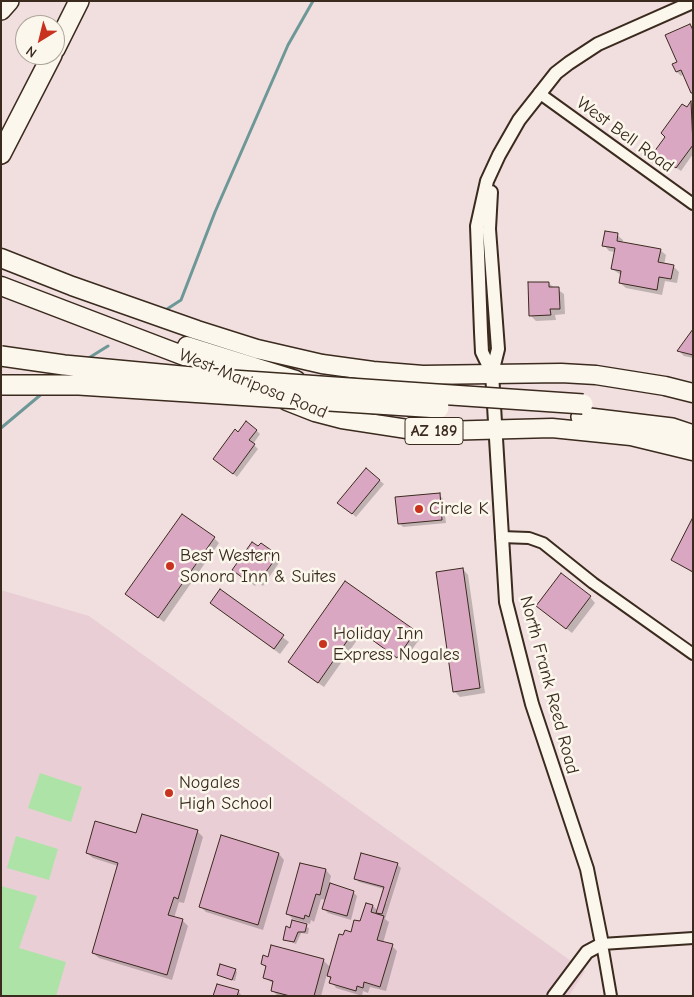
<!DOCTYPE html>
<style>
body{margin:0}
#map{position:relative;width:694px;height:997px;overflow:hidden;background:#f1dfdf;font-family:"Comic Neue",sans-serif}
canvas{display:block}
.frame{position:absolute;inset:0;border:2px solid #3b2a1e;pointer-events:none}
.north{position:absolute;left:15px;top:15px;width:50px;height:50px;box-sizing:border-box;background:#fbf7ec;border:1px solid #aea59a;border-radius:50%;rotate:216deg;font-size:14px;font-weight:700;line-height:20px;text-align:center;color:#3b2a1e}
.north::after{content:'';display:block;margin:auto;width:18px;height:22px;background:#c8321e;clip-path:polygon(50% 0,100% 100%,50% 72%,0 100%)}
</style>
<div id="map">
<canvas width="694" height="997"></canvas>
<div class="frame"></div>
<div class="north">N</div>
</div>
<script>
const g = document.querySelector('canvas').getContext('2d');
g.lineJoin = 'round';
function paint(path, color) { g.fillStyle = color; g.fill(path, 'evenodd'); }
const shape = rows => new Path2D(rows.map(r => 'M' + r).join(''));
function stroke(path, color, width, dash) { g.strokeStyle = color; g.lineWidth = width; g.lineCap = dash ? 'butt' : 'round'; g.setLineDash(dash || []); g.stroke(path); }
function drawText(font, color, halo, rows, align = 'center') {
  g.font = font + ' "Comic Neue",sans-serif'; g.lineWidth = 5; g.setLineDash([]); g.textBaseline = 'middle'; g.strokeStyle = halo; g.fillStyle = color; for (const [text, x, y, turn = 0] of rows) {
    g.save(); g.translate(x, y); g.rotate((+turn || 0) * Math.PI / 180); g.textAlign = isNaN(turn) ? turn : align; if (halo) g.strokeText(text, 0, 0); g.fillText(text, 0, 0); g.restore();
  }
}
const built = shape([
 [1,590,89,616,585,971,569,996,1,996]
]);
const green = shape([
 [40,773,82,787,71,822,28,808],
 [16,836,58,849,49,880,7,868],
 [1,886,37,896,19,948,66,962,56,996,1,996]
]);
const shadow = shape([
 [690,26,693,29,693,94,684,74,681,76,677,72],
 [692,102,693,154,681,171,660,156],
 [617,235,623,240,622,243,660,250,666,255,664,265,673,266,679,272,677,283,665,281,662,295,626,288,620,283,621,275,612,269,615,252,609,251,604,245],
 [548,283,564,294,565,314,555,315,556,320,536,321,530,315],
 [693,331,693,358,684,356,679,351],
 [256,430,260,434,253,444,258,449,237,477,215,459,238,433],
 [366,470,384,484,356,517,343,506],
 [439,495,443,499,446,523,403,527,399,523],
 [693,520,693,573,672,559],
 [214,538,219,543,164,622,126,594],
 [277,556,281,560,263,586,258,582,255,586,233,570],
 [463,569,468,575,485,693,460,697,454,691],
 [346,582,421,637,403,662,362,633,324,687,295,667],
 [220,591,289,642,280,654,211,603],
 [590,597,595,603,572,633,543,611],
 [143,815,198,832,203,837,184,903,179,902,174,918,182,920,188,926,172,980,99,958,93,953,118,866,93,858,87,853,137,835],
 [279,854,284,860,263,930,206,912,201,907],
 [396,864,384,904,386,904,398,865,401,868,385,919,389,922,383,943,392,946,397,951,386,991,370,987,368,993,363,991,362,996,336,988,327,974,321,996,278,996,272,990,274,984,264,977,267,968,262,964,323,960,331,968,344,936,352,934,373,906,378,911,384,889,359,882,355,878],
 [326,870,331,876,329,884,353,892,357,896,351,920,328,913,324,909,326,900,321,899,314,922,311,920,310,924,293,919,287,913],
 [292,922,309,928,308,934,301,933,296,944,285,939],
 [235,970,237,972,235,981,218,975],
 [238,991,242,996,215,996]
]);
const stream = shape([
 [164,311,181,300,215,212,288,45,313,1],
 [87,359,108,346],
 [1,428,44,392]
]);
const building = shape([
 [690,24,693,30,693,93,691,93,681,70,676,72,672,64,677,62,665,35,690,24],
 [691,101,693,145,676,168,654,152,665,137,661,133,682,104,687,107,691,101],
 [605,231,618,233,617,241,661,249,658,262,674,265,671,279,659,277,657,290,619,283,621,271,611,269,615,248,602,246,605,231],
 [528,282,549,282,549,287,559,287,560,309,550,309,551,315,529,316,528,282],
 [693,329,693,355,677,351,693,329],
 [246,421,257,430,249,440,255,444,233,474,213,459,235,429,238,432,246,421],
 [366,468,380,480,352,514,337,503,366,468],
 [440,493,442,520,398,524,395,497,440,493],
 [182,514,215,537,158,618,125,594,182,514],
 [693,517,693,572,671,560,693,517],
 [252,542,258,546,261,543,278,555,258,583,253,579,250,583,232,570,252,542],
 [463,568,480,688,453,692,436,572,463,568],
 [561,573,591,596,566,629,536,606,561,573],
 [345,581,416,631,397,658,356,628,318,683,288,662,345,581],
 [220,589,284,635,274,649,210,603,220,589],
 [142,814,198,830,178,899,174,897,168,915,183,919,167,975,92,953,118,863,86,853,95,821,136,833,142,814],
 [221,835,279,853,258,925,199,907,221,835],
 [361,853,398,863,382,914,376,913,384,887,354,879,361,853],
 [300,863,326,869,320,895,316,894,309,917,305,915,304,919,286,914,300,863],
 [330,883,354,891,347,916,322,909,330,883],
 [366,903,373,905,371,912,384,916,377,940,393,944,380,987,364,982,363,988,357,986,356,991,329,983,331,977,327,976,339,934,343,935,345,930,351,932,354,920,360,921,366,903],
 [292,920,307,924,305,932,298,932,294,942,283,940,286,926,290,928,292,920],
 [271,945,324,959,314,996,290,996,271,991,273,981,263,978,266,966,261,964,263,955,268,957,271,945],
 [220,964,236,969,232,980,217,975,220,964],
 [217,984,239,990,237,996,213,996,217,984]
]);
const minor = shape([
 [539,93,693,204],
 [501,537,529,538,543,543,593,583,693,654],
 [611,996,602,944,693,938]
]);
const tertiary = shape([
 [491,192,489,229,498,349,492,373],
 [554,996,587,952,602,944,587,869,532,704,506,602,492,373,482,352,481,332,477,226,487,181,499,155,519,120,556,73,569,63,598,44,693,2]
]);
const trunk = shape([
 [1,258,72,286,197,330,257,349,322,364,373,371,423,375,561,373,596,375,665,386,693,393],
 [1,286,187,357,238,380],
 [187,346,296,380],
 [287,401,315,412,342,419,407,429,440,431,552,428,631,436,693,451]
]);
const motorway = shape([
 [1,10,9,1],
 [55,49,79,1],
 [1,154,52,55],
 [581,417,672,428,693,435]
]);
const motorwayBridge = shape([
 [1,356,64,365,203,378,583,404],
 [1,385,79,385,439,408]
]);
const markers = [
 [419,509,5,"#c8321e"],
 [170,566,5,"#c8321e"],
 [323,644,5,"#c8321e"],
 [169,793,5,"#c8321e"]
];
const shields = [
 [434,431,58]
];
const shieldNames = [
 ["AZ 189",434,431]
];
const streetNames = [
 ["West Bell Road",625,135,36],
 ["West Mariposa Road",253,384,22],
 ["North Frank Reed Road",549,685,75]
];
const poiNames = [
 ["Circle K",429,509],
 ["Best Western",180,556],
 ["Sonora Inn & Suites",180,577],
 ["Holiday Inn",333,634],
 ["Express Nogales",333,655],
 ["Nogales",179,783],
 ["High School",179,804]
];
paint(built, '#eaced6');
paint(green, '#ade3a6');
paint(shadow, '#0003');
stroke(stream, '#6d9897', 3);
paint(building, '#daa7c2');
stroke(building, '#3b2a1e', 1);
stroke(minor, '#3b2a1e', 14);
stroke(tertiary, '#3b2a1e', 16);
stroke(trunk, '#3b2a1e', 21);
stroke(motorway, '#3b2a1e', 22);
stroke(minor, '#fbf7ec', 10);
stroke(tertiary, '#fbf7ec', 12);
stroke(trunk, '#fbf7ec', 18);
stroke(motorway, '#fbf7ec', 19);
stroke(motorwayBridge, '#3b2a1e', 22, []);
stroke(motorwayBridge, '#fbf7ec', 19);
for (const [x, y, r, color] of markers) { const dot = new Path2D(); dot.arc(x, y, r, 0, 2 * Math.PI); g.fillStyle = color; g.fill(dot); stroke(dot, '#fbf7ec', 2); }
for (const [x, y, w] of shields) { const box = new Path2D(); box.roundRect(x - w / 2, y - 13.5, w, 27, 4); g.fillStyle = '#fbf7ec'; g.fill(box); stroke(box, '#3b2a1e', 1); }
drawText('bold 16px', '#3b2a1e', null, shieldNames);
drawText('18px', '#3b2a1e', '#fbf7ec', streetNames);
drawText('18px', '#3b2a1e', '#fbf7ec', poiNames, 'left');
</script>
